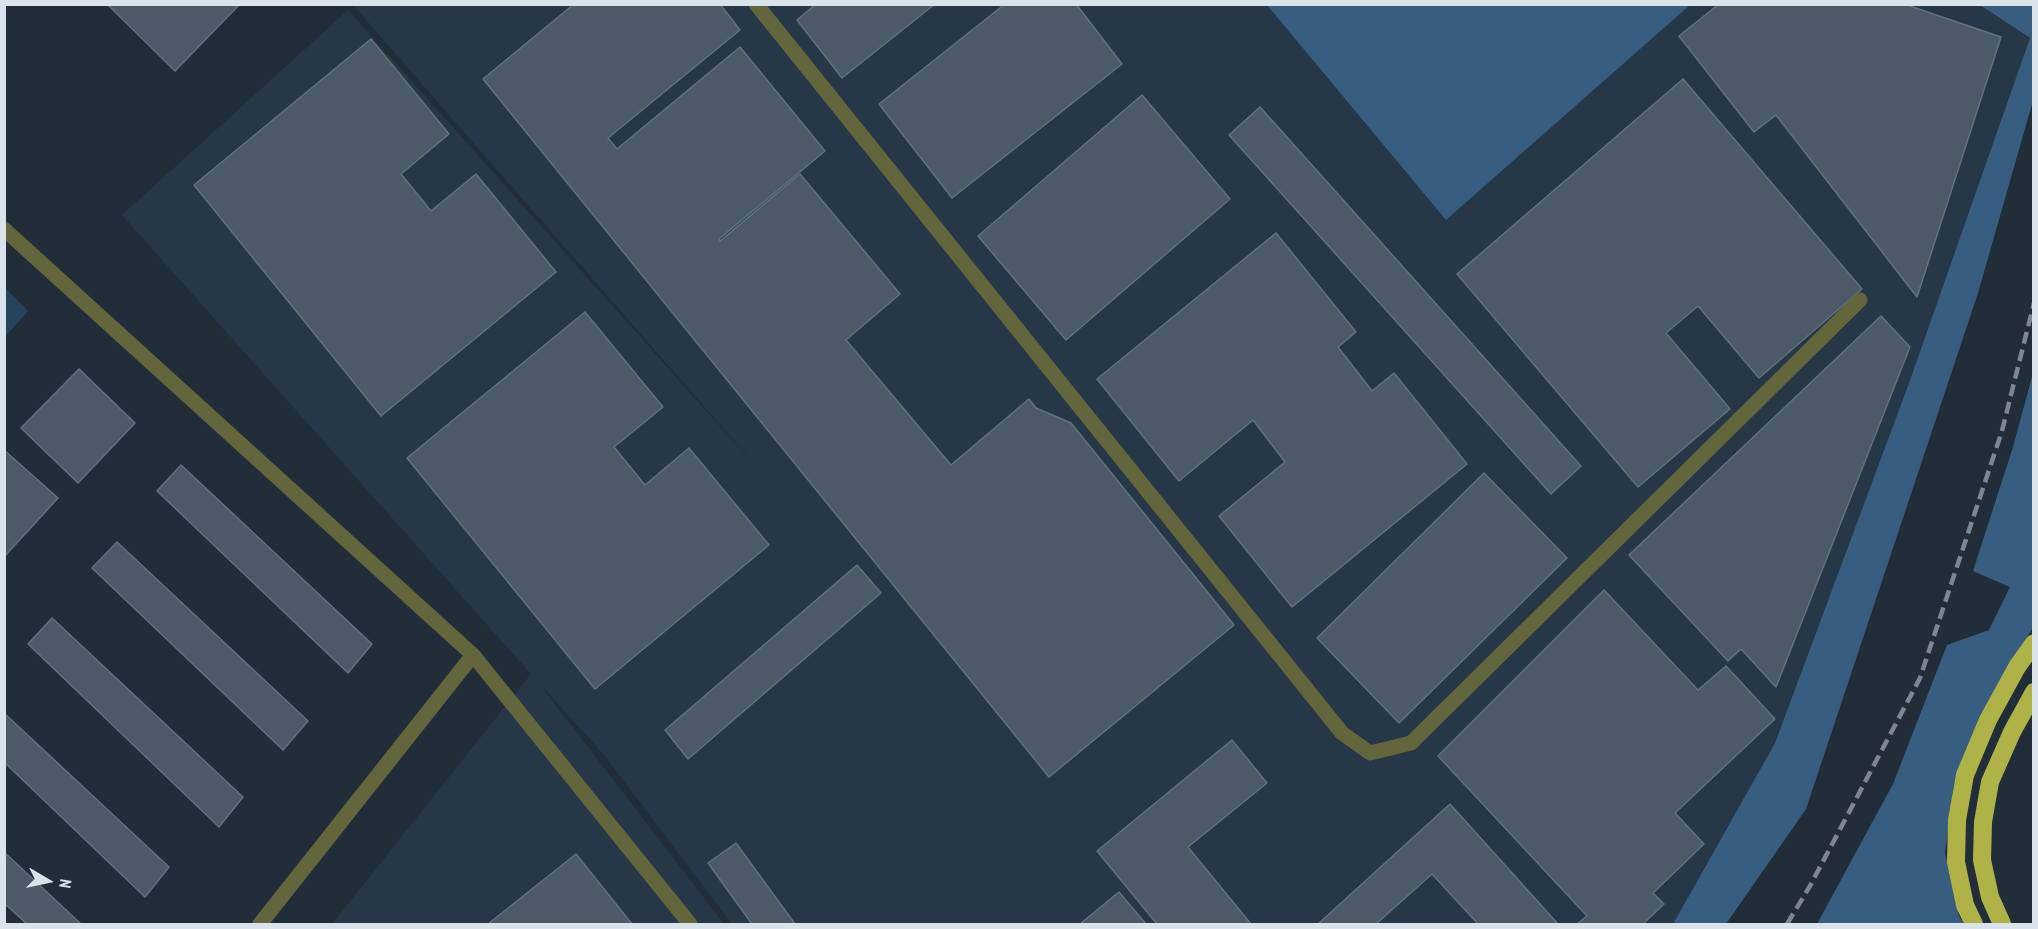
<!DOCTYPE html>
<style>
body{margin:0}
#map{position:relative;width:2038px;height:929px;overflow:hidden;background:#212e39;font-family:"PT Sans Narrow",sans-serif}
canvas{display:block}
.frame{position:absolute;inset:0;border:6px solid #dae2ea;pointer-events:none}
.north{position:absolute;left:18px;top:851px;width:60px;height:60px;-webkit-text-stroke:4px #212e39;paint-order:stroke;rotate:99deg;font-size:16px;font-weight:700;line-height:24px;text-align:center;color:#dae2ea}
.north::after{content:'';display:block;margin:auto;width:21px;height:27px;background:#dae2ea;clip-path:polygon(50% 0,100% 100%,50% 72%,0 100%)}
</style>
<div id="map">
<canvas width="2038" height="929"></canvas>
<div class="frame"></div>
<div class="north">N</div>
</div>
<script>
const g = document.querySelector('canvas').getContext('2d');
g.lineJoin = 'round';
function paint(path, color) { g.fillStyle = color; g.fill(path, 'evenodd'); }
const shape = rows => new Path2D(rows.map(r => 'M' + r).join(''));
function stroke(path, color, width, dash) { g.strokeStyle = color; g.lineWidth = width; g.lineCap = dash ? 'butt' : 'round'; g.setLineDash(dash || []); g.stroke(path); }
const built = shape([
 [353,5,1267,5,1446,220,1690,5,1980,5,2030,38,1909,383,1775,743,1673,924,732,924,604,755,539,683,724,924,332,924,531,674,122,215,348,10,771,483]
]);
const green = shape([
 [5,288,28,311,5,337]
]);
const forest = shape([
 [1267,5,1690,5,1446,220],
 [1980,5,2033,5,2034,97,1978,293,1806,809,1726,924,1673,924,1775,743,1909,383,2030,38],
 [2033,373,2033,627,1982,713,1954,784,1945,853,1959,916,1964,924,1817,924,1893,784,1947,645,1989,630,2010,587,1973,571,2013,447]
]);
const building = shape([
 [107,4,240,4,175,71,107,4],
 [574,4,720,4,740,30,608,138,617,149,740,47,825,151,719,239,720,241,800,174,900,294,846,340,951,465,1029,399,1036,408,1071,423,1234,625,1049,777,483,79,574,4],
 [816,4,935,4,842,78,797,20,816,4],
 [1005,4,1076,4,1122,64,952,198,879,104,1005,4],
 [1719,4,1904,4,2001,37,1917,297,1776,115,1754,132,1679,36,1719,4],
 [371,39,449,134,401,174,431,211,476,174,556,272,381,416,194,185,371,39],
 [1683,79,1862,289,1759,378,1698,306,1666,333,1730,409,1638,487,1457,274,1683,79],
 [1142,95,1230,199,1066,340,978,236,1142,95],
 [1260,107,1581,466,1551,494,1229,135,1260,107],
 [1276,233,1356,332,1338,347,1372,391,1394,373,1467,464,1292,607,1219,516,1285,462,1253,420,1179,481,1097,379,1276,233],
 [585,312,663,407,614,447,645,485,689,448,769,545,595,689,407,458,585,312],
 [1881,316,1910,347,1776,687,1741,649,1728,661,1629,555,1881,316],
 [79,369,135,423,78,483,21,428,79,369],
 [4,450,58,498,4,557,4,450],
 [181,465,372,644,348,673,157,491,181,465],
 [1484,473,1567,558,1399,723,1317,638,1484,473],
 [117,542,308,721,283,750,92,568,117,542],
 [857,565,881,593,688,759,665,730,857,565],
 [1604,590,1698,690,1726,666,1775,719,1675,813,1704,844,1653,893,1664,904,1643,924,1577,924,1587,916,1438,756,1604,590],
 [52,618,243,797,219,827,28,644,52,618],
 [4,713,169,867,145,897,4,762,4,713],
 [1232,740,1267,783,1188,847,1251,924,1157,924,1097,851,1232,740],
 [1450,804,1558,924,1478,924,1432,874,1376,924,1318,924,1450,804],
 [736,843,795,924,752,924,708,863,736,843],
 [4,852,81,924,27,924,4,903,4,852],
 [576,854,632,924,488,924,576,854],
 [1119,892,1146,924,1080,924,1119,892]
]);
const service = shape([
 [756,4,1342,733,1370,753,1411,743,1860,300]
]);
const minor = shape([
 [4,229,473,655,690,924],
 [260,924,473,655]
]);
const motorway = shape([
 [1974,924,1965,905,1956,862,1957,820,1965,775,1988,720,2017,667,2034,643],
 [2002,924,1990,897,1982,860,1983,822,1990,782,2012,732,2034,692]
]);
const rail = shape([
 [1787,924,1810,886,1920,678,2002,431,2034,303]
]);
paint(built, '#263747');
paint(green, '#26445d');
paint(forest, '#375e80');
paint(building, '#4c5a67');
stroke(building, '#62717e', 1.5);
stroke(service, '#63653d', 15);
stroke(minor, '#63653d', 15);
stroke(motorway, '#afb246', 18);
stroke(rail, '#7d8791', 4.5, [12, 6]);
</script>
